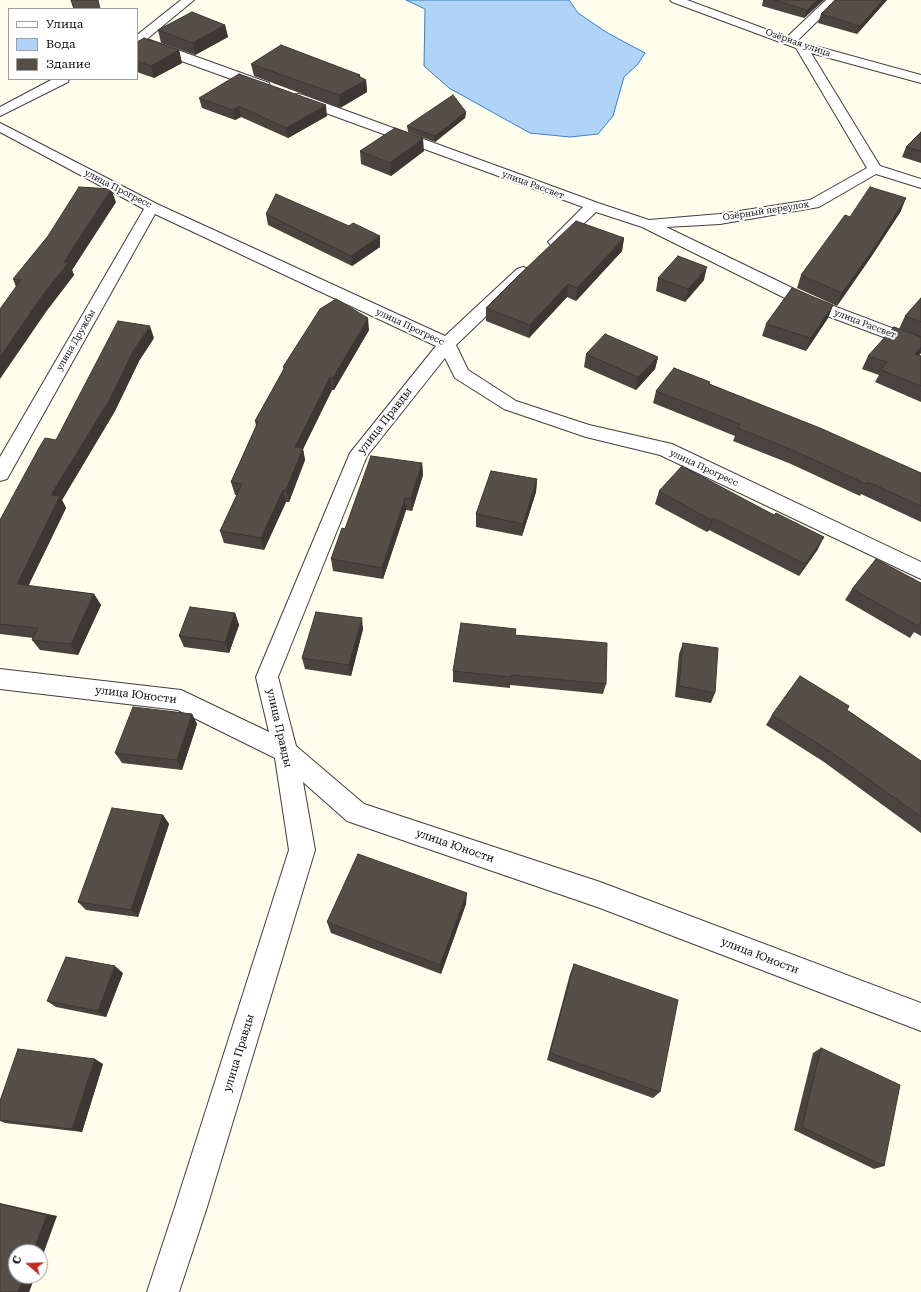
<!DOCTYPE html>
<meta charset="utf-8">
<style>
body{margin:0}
#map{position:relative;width:921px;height:1292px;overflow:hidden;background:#fffdeb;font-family:"Roboto Serif",serif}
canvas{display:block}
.legend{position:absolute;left:8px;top:8px;width:130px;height:72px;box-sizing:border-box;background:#fff;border:1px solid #9e9e9e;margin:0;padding:5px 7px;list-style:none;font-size:12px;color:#0c0c0c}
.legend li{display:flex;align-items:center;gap:8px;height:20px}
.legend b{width:20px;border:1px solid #9e9e9e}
.north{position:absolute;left:8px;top:1244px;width:40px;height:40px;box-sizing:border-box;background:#fff;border:1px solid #9e9e9e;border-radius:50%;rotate:289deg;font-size:11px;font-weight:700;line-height:16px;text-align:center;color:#0c0c0c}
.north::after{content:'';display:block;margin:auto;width:14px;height:18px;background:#be2d22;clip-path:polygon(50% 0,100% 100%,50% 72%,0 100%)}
</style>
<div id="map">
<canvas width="921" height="1292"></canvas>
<ul class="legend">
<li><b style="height:5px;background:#fff"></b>Улица</li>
<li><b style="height:11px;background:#afd4f7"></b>Вода</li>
<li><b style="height:11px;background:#554f48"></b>Здание</li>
</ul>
<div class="north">С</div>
</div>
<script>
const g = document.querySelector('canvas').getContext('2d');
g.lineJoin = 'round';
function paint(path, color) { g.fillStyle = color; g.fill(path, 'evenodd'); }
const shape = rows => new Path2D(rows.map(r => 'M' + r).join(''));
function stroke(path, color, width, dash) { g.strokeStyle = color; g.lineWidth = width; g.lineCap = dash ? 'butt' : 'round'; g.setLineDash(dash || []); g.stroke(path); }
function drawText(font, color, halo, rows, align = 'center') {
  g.font = font + ' "Roboto Serif",serif'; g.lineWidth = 4; g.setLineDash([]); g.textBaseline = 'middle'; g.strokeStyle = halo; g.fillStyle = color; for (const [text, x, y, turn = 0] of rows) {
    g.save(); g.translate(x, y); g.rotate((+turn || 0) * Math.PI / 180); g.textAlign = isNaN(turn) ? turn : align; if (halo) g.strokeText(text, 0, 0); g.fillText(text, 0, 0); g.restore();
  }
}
const water = shape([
 [406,0,569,0,578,13,606,32,645,53,638,64,624,77,613,116,598,134,570,137,530,133,449,88,424,66,425,9,406,0]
]);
const minor = shape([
 [181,0,194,0,147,39,269,83,270,86,269,89,259,89,137,45,137,35,181,0],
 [670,0,687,0,787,37,826,0,839,0,797,41,921,75,921,83,811,53,880,166,921,179,921,188,876,174,819,207,720,224,666,227,815,299,921,339,921,351,803,307,642,227,596,212,561,245,556,247,551,245,548,242,583,207,293,101,291,98,293,95,298,94,303,95,598,203,649,220,720,214,810,200,867,168,796,48,672,2,670,0],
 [53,79,69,79,68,82,0,116,0,107,53,79],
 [0,123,157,204,445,336,517,269,523,267,529,269,531,272,529,275,456,345,468,370,516,401,589,425,672,444,921,562,921,579,660,455,586,437,504,409,455,378,445,358,367,456,278,677,296,746,364,804,600,882,921,1003,921,1031,600,908,347,821,303,782,315,850,207,1207,179,1292,147,1292,175,1207,289,850,275,758,178,710,0,689,0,669,181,690,269,732,256,677,350,453,436,346,155,214,7,479,0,481,0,457,144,209,0,132,0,123]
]);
const wall = shape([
 [763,0,824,0,804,18,762,6],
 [835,0,887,0,857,34,818,23,821,14],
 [225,25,228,37,195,55,161,43,158,30],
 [137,42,179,50,182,63,154,78,137,72],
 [251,64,360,75,360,77,366,80,367,92,340,108,254,76],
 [199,98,327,116,288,138,241,117,235,120,202,108],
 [466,112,465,118,435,142,408,132,407,126],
 [921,132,921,163,902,157,906,147],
 [360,151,424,151,391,176,361,164],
 [116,202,72,270,74,275,48,309,16,287,13,279],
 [901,211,871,257,837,306,797,288,801,275],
 [266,214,380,236,380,247,352,266,268,225],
 [624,238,622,251,576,301,567,297,529,338,486,321,486,308],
 [658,278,704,280,685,302,656,291],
 [921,298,921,353,919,355,921,356,921,402,875,382,879,375,862,369,868,356,899,329,905,316],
 [833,305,828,318,806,351,762,336,766,324],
 [369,330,334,390,332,390,303,449,305,460,289,502,286,502,264,550,224,543,220,531,237,495,235,495,231,482,256,426,255,421,284,370,283,367],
 [154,338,139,361,115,411,62,500,66,508,28,586,94,594,101,605,78,655,40,650,32,640,33,638,0,634,0,520,56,440],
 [586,354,658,357,655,369,636,390,584,367],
 [710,384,921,473,921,522,861,494,860,496,791,464,733,441,735,436,653,403,656,391],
 [422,463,423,475,412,511,406,510,383,579,333,571,331,559,345,529],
 [537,479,536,492,522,536,476,527,476,514],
 [659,491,818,549,799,576,709,530,707,532,655,504],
 [921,583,921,636,914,632,910,638,845,600,852,589],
 [235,613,239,625,229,653,184,647,179,636],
 [363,629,351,676,305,669,302,658],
 [515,635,606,684,603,694,510,685,510,688,453,682,453,671],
 [683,643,715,693,711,703,675,697,679,654],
 [847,710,921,761,921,833,824,762,766,725,772,715],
 [192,714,197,724,182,770,122,763,115,753],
 [163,815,169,824,138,917,86,910,78,902],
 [466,904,441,974,331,933,327,922],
 [574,964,660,1092,653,1098,547,1060,570,974],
 [123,973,106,1017,56,1007,47,1001],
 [821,1048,884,1166,874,1169,794,1130,813,1053],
 [103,1064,82,1132,5,1123,0,1121,0,1101],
 [0,1203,57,1216,16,1276,35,1276,29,1292,0,1292]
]);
const shadedWall = shape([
 [817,0,824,0,804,18,807,10],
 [883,0,887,0,857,34,860,26],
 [225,25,228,37,195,55,193,43],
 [179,50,182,63,154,78,151,66],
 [360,75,361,83,366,80,367,92,340,108,339,95,358,76],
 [326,105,327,116,288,138,286,128],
 [239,106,241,117,235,120,233,110],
 [466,112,465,118,435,142,435,136],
 [423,138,424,151,391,176,390,163],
 [111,189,116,202,72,270,74,275,48,309,0,379,0,357,64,262],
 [906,198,901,211,871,257,837,306,842,293],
 [380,236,380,247,352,266,351,256],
 [624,238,622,251,576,301,577,288],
 [707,267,704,280,685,302,688,289],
 [568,284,567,297,529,338,530,325],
 [833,305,828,318,806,351,811,338],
 [368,318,369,330,334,390,333,378],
 [150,326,154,338,139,361,115,411,62,500,66,508,24,595,17,584,51,495,134,349],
 [921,347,921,353,909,367,915,354],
 [658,357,655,369,636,390,638,377],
 [330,377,332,390,303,449,305,460,289,502,286,490,295,447],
 [422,463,423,475,412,511,411,498],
 [537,479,536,492,522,536,523,524],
 [283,490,286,502,264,550,261,538],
 [405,498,406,510,383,579,382,568],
 [713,518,709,530,707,532,711,520],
 [824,537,818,549,799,576,805,564],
 [94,594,101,605,78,655,71,644],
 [235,613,239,625,229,653,225,642],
 [362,618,363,629,351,676,349,665],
 [192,714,197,724,182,770,177,760],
 [163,815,169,824,138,917,131,910],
 [467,893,466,904,441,974,440,965],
 [115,966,123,973,106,1017,98,1011],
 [95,1059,103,1064,82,1132,72,1129],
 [47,1215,57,1216,40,1263,40,1252,33,1252],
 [24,1276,35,1276,29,1292,18,1292]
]);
const building = shape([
 [71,0,98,0,100,9,74,9,71,0],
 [774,0,817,0,807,10,774,0],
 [835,0,883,0,860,26,821,14,835,0],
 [192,12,225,25,193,43,158,30,192,12],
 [144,38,179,50,151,66,137,61,137,42,144,38],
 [281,45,360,75,358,76,366,80,339,95,251,64,281,45],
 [239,74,326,105,286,128,239,106,233,110,199,98,239,74],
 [453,95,466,112,435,136,407,126,453,95],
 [395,128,423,138,390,163,360,151,395,128],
 [921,132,921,151,906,147,921,132],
 [79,187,111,189,64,262,69,262,42,296,0,357,0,309,21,280,13,279,48,236,79,187],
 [870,187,906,198,877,244,842,293,801,275,845,215,850,217,870,187],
 [276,194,349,226,353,223,380,236,351,256,266,214,276,194],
 [576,221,624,238,577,288,568,284,530,325,486,308,518,276,576,221],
 [678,256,707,267,688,289,658,278,678,256],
 [792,288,833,305,811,338,766,324,792,288],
 [921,298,921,322,905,316,921,298],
 [336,299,368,318,333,378,330,377,295,447,303,448,286,490,283,490,261,538,220,531,242,484,231,482,258,422,255,421,285,367,283,367,320,309,336,299],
 [118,321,150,326,134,349,110,399,51,495,60,496,17,584,94,594,71,644,32,640,38,628,0,624,0,520,39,448,45,438,56,440,118,321],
 [894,327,921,337,921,347,915,354,921,356,921,386,881,370,887,362,868,356,894,327],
 [605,334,658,357,638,377,586,354,605,334],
 [674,368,710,382,709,384,820,428,921,473,921,506,868,482,866,484,797,452,738,428,740,424,656,391,674,368],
 [371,456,422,463,411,498,405,498,382,568,331,559,342,528,345,529,371,456],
 [682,466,774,515,776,513,824,537,805,564,713,518,711,520,659,491,682,466],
 [491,471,537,479,523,524,476,514,491,471],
 [876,559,921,583,921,622,918,626,852,589,876,559],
 [190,607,235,613,225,642,179,636,190,607],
 [316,612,362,618,349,665,302,658,316,612],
 [461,623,516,629,515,635,607,643,606,684,511,675,511,677,453,671,461,623],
 [683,643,718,648,715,693,679,686,683,643],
 [800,676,849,706,847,710,921,761,921,817,831,752,772,715,800,676],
 [133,707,192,714,177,760,115,753,133,707],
 [112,808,163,815,131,910,78,902,112,808],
 [358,854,467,893,440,965,327,922,358,854],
 [66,957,115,966,98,1011,47,1001,66,957],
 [574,964,678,1000,660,1092,550,1053,574,964],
 [821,1048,900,1085,884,1166,802,1127,821,1048],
 [18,1049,95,1059,72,1129,0,1120,0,1101,18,1049],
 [0,1204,47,1215,33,1252,16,1252,16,1276,24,1276,18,1292,0,1292,0,1204]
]);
const farStreetnames = [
 ["Озёрная улица",798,43,19],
 ["улица Рассвет",533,185,20],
 ["улица Прогресс",118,189,27],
 ["Озёрный переулок",766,211,-9],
 ["улица Рассвет",865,324,21],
 ["улица Прогресс",410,327,25],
 ["улица Дружбы",76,340,-60],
 ["улица Прогресс",704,468,25]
];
const streetNames = [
 ["улица Правды",385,421,-52],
 ["улица Юности",136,695,7],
 ["улица Правды",279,728,77],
 ["улица Юности",455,846,19],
 ["улица Юности",760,956,21],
 ["улица Правды",239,1053,-73]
];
paint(water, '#afd4f7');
stroke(water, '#3580cf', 1);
stroke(minor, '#3f3f3f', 2);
paint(minor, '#fff');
paint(wall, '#49443e');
paint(shadedWall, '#3c3732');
paint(building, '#554f48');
stroke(building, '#3c3732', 1);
drawText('9px', '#0c0c0c', '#fff', farStreetnames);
drawText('11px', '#0c0c0c', '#fff', streetNames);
</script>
